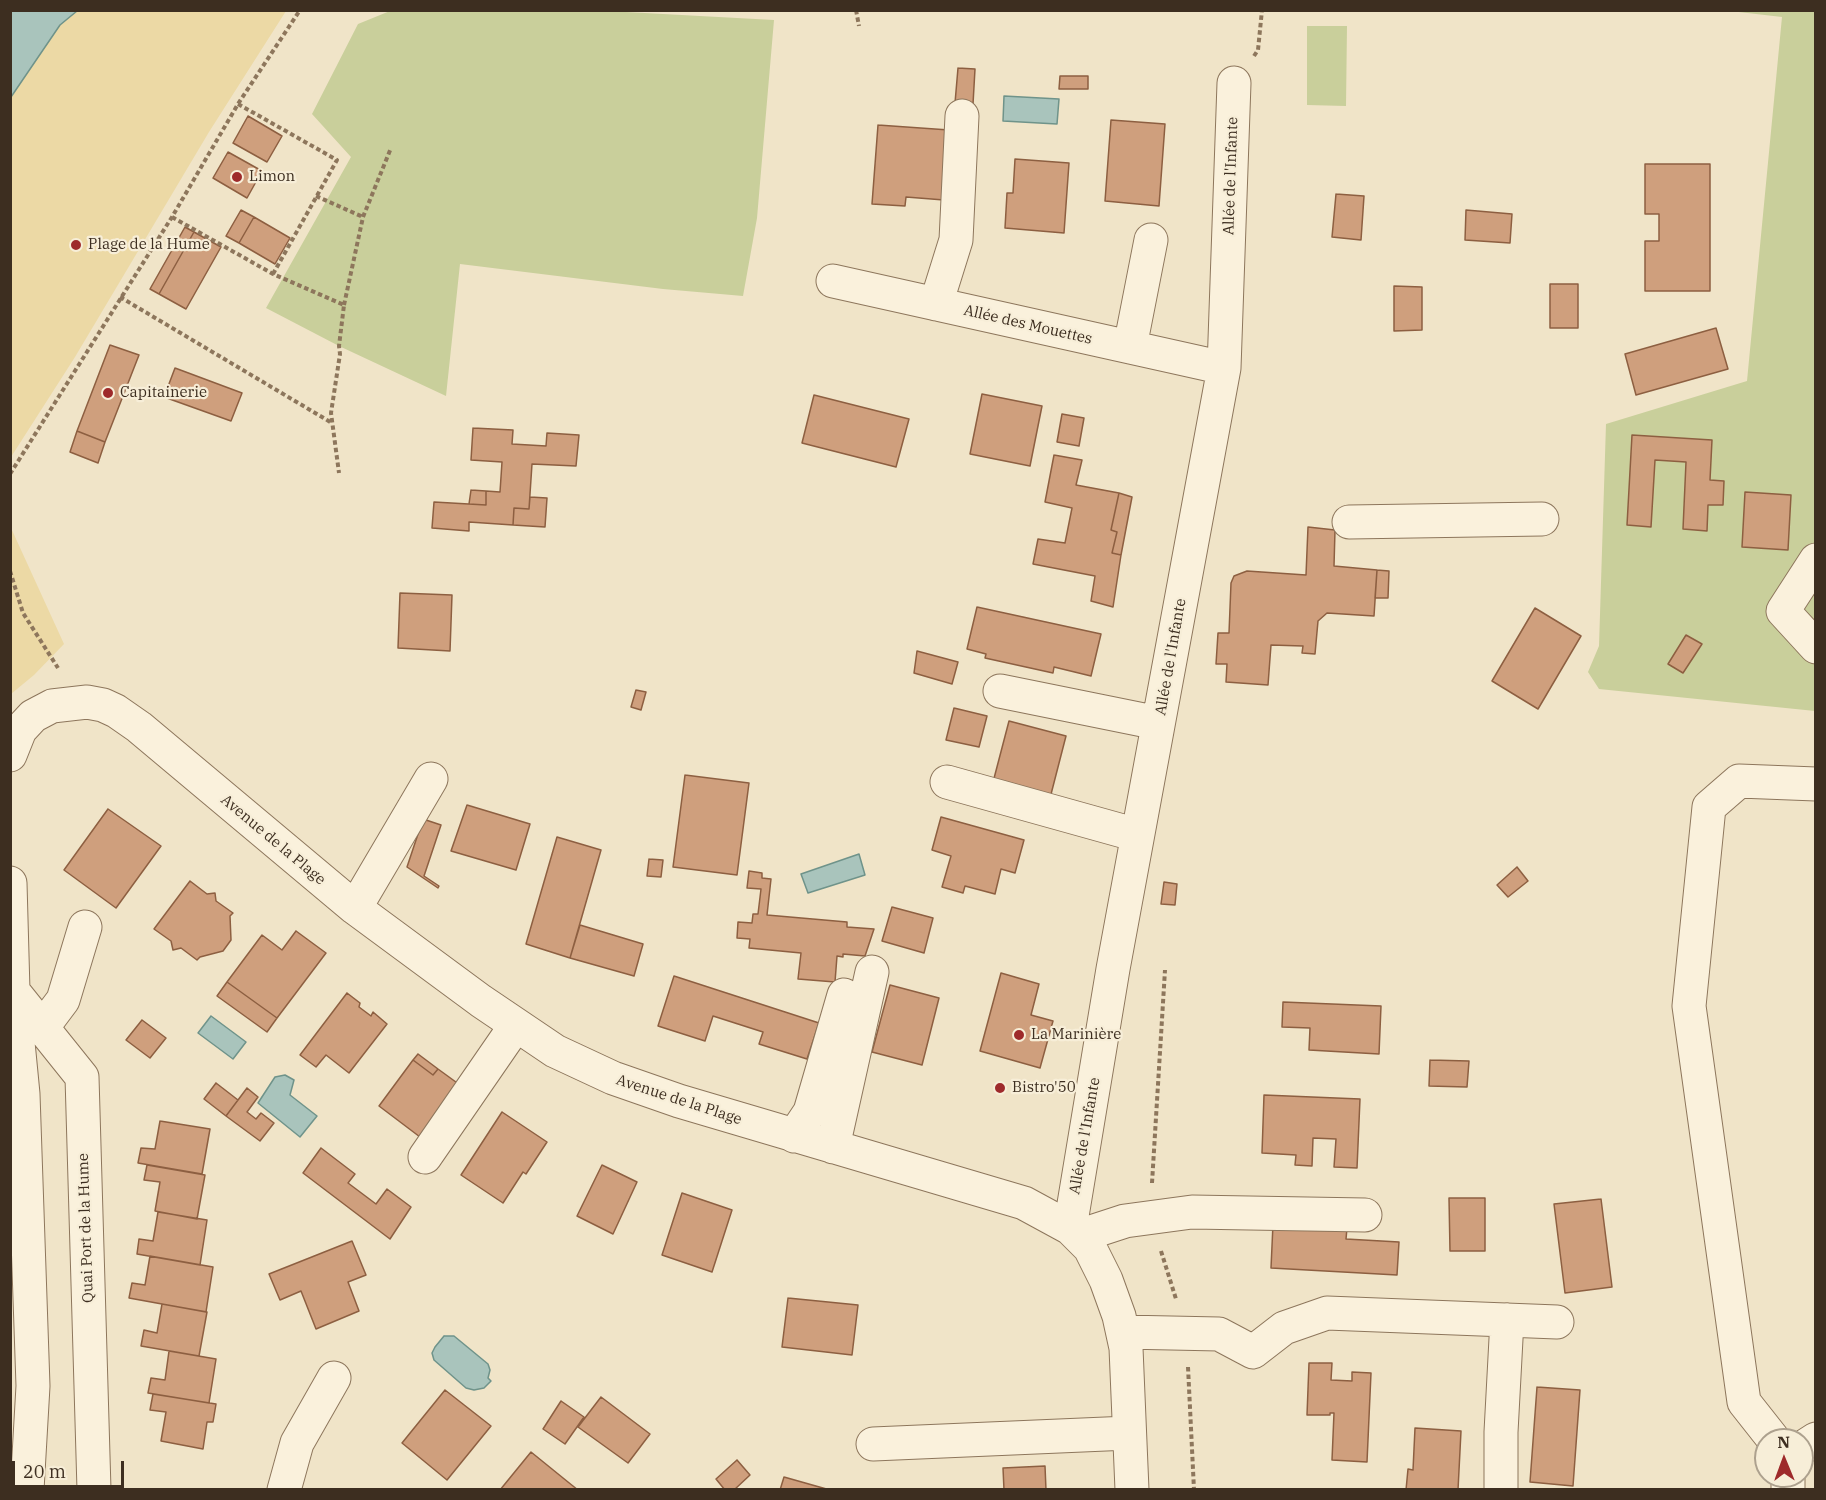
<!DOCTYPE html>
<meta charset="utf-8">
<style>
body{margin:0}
#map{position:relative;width:1826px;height:1500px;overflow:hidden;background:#f0e4c8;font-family:"IBM Plex Serif",serif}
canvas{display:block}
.frame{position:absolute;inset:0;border:12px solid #3d2e20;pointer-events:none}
.north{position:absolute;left:1754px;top:1428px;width:60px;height:60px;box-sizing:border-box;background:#f7eed8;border:2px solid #ada18e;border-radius:50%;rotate:359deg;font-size:16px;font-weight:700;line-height:24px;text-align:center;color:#3d2e20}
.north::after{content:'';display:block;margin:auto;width:21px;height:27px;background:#9e2a2b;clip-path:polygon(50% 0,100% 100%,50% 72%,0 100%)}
.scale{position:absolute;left:12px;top:1461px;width:112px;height:27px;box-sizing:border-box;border:3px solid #3d2e20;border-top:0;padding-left:8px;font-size:18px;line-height:21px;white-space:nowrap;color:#3d2e20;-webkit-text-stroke:4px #f7eed8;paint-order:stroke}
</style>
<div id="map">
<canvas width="1826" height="1500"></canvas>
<div class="frame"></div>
<div class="north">N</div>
<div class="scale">20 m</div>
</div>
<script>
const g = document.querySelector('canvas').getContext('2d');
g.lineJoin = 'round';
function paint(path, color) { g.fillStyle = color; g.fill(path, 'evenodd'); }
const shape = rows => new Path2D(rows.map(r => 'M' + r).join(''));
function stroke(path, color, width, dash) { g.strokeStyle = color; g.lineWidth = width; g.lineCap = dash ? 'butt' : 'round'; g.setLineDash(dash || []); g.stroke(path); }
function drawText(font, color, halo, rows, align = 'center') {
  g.font = font + ' "IBM Plex Serif",serif'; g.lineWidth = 4.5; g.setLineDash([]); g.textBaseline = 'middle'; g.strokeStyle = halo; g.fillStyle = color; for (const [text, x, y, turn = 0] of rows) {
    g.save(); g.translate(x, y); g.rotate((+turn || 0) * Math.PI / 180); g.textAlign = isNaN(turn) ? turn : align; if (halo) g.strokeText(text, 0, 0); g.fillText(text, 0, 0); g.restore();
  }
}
const green = shape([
 [390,11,589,10,774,20,757,218,743,296,663,289,460,264,446,396,339,346,266,308,351,157,312,114,358,24],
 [1730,11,1815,11,1815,711,1599,689,1588,672,1599,646,1606,424,1747,381,1782,17],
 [1307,26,1347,26,1346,106,1307,105]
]);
const sand = shape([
 [11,11,286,11,209,132,75,357,11,457],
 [11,528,64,644,34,675,11,694]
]);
const water = shape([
 [11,10,77,11,60,25,11,97,11,10],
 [1004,96,1059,99,1057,124,1003,121,1004,96],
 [859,854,865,875,808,893,801,874,859,854],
 [211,1016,246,1042,233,1059,198,1033,211,1016],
 [285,1075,294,1080,290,1095,317,1116,300,1137,258,1103,275,1077,285,1075],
 [444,1336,454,1336,488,1364,490,1370,488,1378,491,1381,484,1388,474,1390,466,1388,434,1360,432,1353,435,1347,444,1336]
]);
const building = shape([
 [958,68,975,69,973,104,955,103,958,68],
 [1060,76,1088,76,1088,89,1059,89,1060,76],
 [248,116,282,136,267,162,233,143,248,116],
 [1111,120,1165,124,1159,206,1105,201,1111,120],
 [878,125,949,130,944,200,906,197,905,206,872,204,878,125],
 [228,152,262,171,247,198,213,178,228,152],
 [1015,159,1069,163,1064,233,1005,228,1007,193,1013,193,1015,159],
 [1645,164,1710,164,1710,291,1645,291,1645,241,1659,241,1659,214,1645,214,1645,164],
 [1336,194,1364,196,1361,240,1332,237,1336,194],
 [241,210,254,217,239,243,226,236,241,210],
 [1466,210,1512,214,1510,243,1465,240,1466,210],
 [254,217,290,238,275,264,239,243,254,217],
 [185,227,194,232,159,294,150,289,185,227],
 [194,232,221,247,186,309,159,294,194,232],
 [1550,284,1578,284,1578,328,1550,328,1550,284],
 [1394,286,1422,287,1422,330,1394,331,1394,286],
 [1716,328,1728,369,1636,395,1625,354,1716,328],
 [110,345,139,355,105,442,77,431,110,345],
 [175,368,242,393,231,421,164,397,175,368],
 [982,394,1042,406,1030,466,970,454,982,394],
 [814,395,909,419,896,467,802,443,814,395],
 [1062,414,1084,418,1079,446,1057,442,1062,414],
 [473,428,513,430,512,444,546,446,547,433,579,435,576,466,532,464,529,509,514,508,513,525,469,522,469,531,432,528,434,502,486,505,486,491,500,492,502,462,471,460,473,428],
 [77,431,105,442,98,463,70,452,77,431],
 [1632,435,1712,440,1710,480,1724,481,1723,505,1708,505,1707,531,1683,529,1686,462,1655,460,1651,527,1627,525,1632,435],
 [1054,455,1082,460,1076,485,1119,493,1111,530,1117,532,1112,553,1121,555,1113,607,1091,601,1095,576,1033,564,1038,539,1065,543,1072,508,1045,502,1054,455],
 [471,490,486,491,486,505,469,504,471,490],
 [1745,492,1791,495,1788,550,1742,547,1745,492],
 [1119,493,1132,497,1121,555,1112,553,1117,532,1111,530,1119,493],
 [530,497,547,498,545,527,513,525,514,508,529,509,530,497],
 [1308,527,1335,530,1334,566,1377,570,1374,616,1327,613,1318,621,1315,654,1302,653,1303,646,1271,645,1268,685,1226,682,1227,664,1216,664,1218,633,1229,633,1231,583,1234,576,1247,571,1306,575,1308,527],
 [1377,570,1389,571,1388,598,1375,598,1377,570],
 [400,593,452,595,450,651,398,648,400,593],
 [977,607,1101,634,1091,676,1054,667,1053,673,985,658,986,654,967,649,977,607],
 [1535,608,1581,636,1538,709,1492,681,1535,608],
 [1686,635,1702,644,1683,673,1668,664,1686,635],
 [917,651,958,662,952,684,914,673,917,651],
 [636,690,646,692,641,710,631,707,636,690],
 [954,708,987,716,979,747,946,740,954,708],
 [1009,721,1066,736,1049,802,992,786,1009,721],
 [685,775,749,783,737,875,673,867,685,775],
 [467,805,530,824,516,870,451,851,467,805],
 [108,809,161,846,116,908,64,870,108,809],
 [941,817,1024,840,1015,873,1001,869,995,894,965,886,963,893,942,887,951,856,932,850,941,817],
 [423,819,441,825,424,876,439,886,438,888,407,867,423,819],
 [557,837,601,850,570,958,526,944,557,837],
 [649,859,663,860,661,877,647,876,649,859],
 [1517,867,1528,881,1508,897,1497,885,1517,867],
 [749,871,762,873,762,878,771,879,767,915,847,922,847,927,874,929,865,956,843,954,843,957,837,956,835,982,798,979,801,953,749,948,750,939,737,938,738,922,752,923,753,914,758,914,761,889,747,888,749,871],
 [190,881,207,894,215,893,216,901,233,913,230,916,231,940,223,951,200,957,197,960,181,948,173,950,171,941,154,929,190,881],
 [1164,882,1177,884,1175,905,1161,904,1164,882],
 [892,907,933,918,924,953,882,941,892,907],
 [580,925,643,944,634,976,570,958,580,925],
 [296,931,326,953,277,1018,227,982,262,935,282,950,296,931],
 [1001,973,1039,984,1031,1015,1053,1021,1040,1068,980,1051,1001,973],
 [674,976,819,1023,807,1059,759,1044,763,1032,713,1016,705,1041,658,1026,674,976],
 [227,982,277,1018,267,1032,217,996,227,982],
 [890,985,939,998,922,1065,872,1052,890,985],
 [347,993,360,1003,359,1007,371,1016,373,1012,387,1024,349,1073,326,1055,316,1067,300,1055,347,993],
 [1283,1002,1381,1006,1379,1054,1309,1050,1310,1028,1282,1027,1283,1002],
 [142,1020,166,1038,150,1058,126,1040,142,1020],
 [418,1054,438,1069,433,1075,413,1060,418,1054],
 [413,1060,433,1075,438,1069,460,1085,420,1137,379,1106,413,1060],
 [1430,1060,1469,1061,1467,1087,1429,1086,1430,1060],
 [216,1083,238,1100,226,1116,204,1099,216,1083],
 [247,1088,258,1097,247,1112,256,1119,261,1113,274,1123,260,1141,226,1116,247,1088],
 [1264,1095,1360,1099,1357,1168,1334,1167,1336,1139,1313,1138,1312,1166,1295,1165,1296,1155,1262,1153,1264,1095],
 [502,1112,547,1142,526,1174,523,1172,503,1203,461,1175,502,1112],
 [160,1121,210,1129,202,1174,138,1163,141,1148,155,1149,160,1121],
 [321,1148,355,1174,348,1183,376,1204,387,1189,411,1207,390,1239,303,1173,321,1148],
 [147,1165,205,1175,197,1219,155,1211,160,1182,144,1180,147,1165],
 [602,1165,637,1182,613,1234,577,1216,602,1165],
 [682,1193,732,1210,712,1272,662,1255,682,1193],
 [1449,1198,1485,1198,1485,1251,1450,1251,1449,1198],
 [1601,1199,1612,1287,1565,1293,1554,1204,1601,1199],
 [158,1212,207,1220,200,1265,137,1254,139,1239,153,1241,158,1212],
 [1273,1224,1347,1228,1346,1239,1399,1242,1397,1275,1271,1268,1273,1224],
 [352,1241,366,1275,348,1282,359,1311,316,1329,301,1291,280,1300,269,1274,352,1241],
 [150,1256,213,1267,206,1312,129,1298,132,1283,145,1285,150,1256],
 [788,1298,858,1305,852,1355,782,1347,788,1298],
 [162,1304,207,1312,199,1356,141,1346,144,1330,157,1333,162,1304],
 [169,1351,216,1359,209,1403,148,1393,151,1378,165,1380,169,1351],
 [1309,1363,1332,1363,1331,1380,1352,1381,1352,1372,1371,1373,1367,1462,1332,1460,1334,1413,1330,1413,1330,1415,1307,1415,1309,1363],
 [1537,1387,1580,1390,1573,1486,1530,1482,1537,1387],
 [445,1390,491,1426,447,1480,402,1443,445,1390],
 [153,1394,216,1404,213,1422,207,1422,203,1449,161,1441,166,1412,150,1410,153,1394],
 [601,1397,650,1434,628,1463,578,1427,601,1397],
 [561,1401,584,1417,565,1444,543,1429,561,1401],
 [1415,1428,1461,1431,1458,1490,1406,1490,1408,1469,1413,1470,1415,1428],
 [531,1452,568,1482,578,1490,500,1490,531,1452],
 [737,1460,750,1475,734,1490,725,1490,716,1479,737,1460],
 [1045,1466,1046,1490,1004,1490,1003,1468,1045,1466],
 [784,1477,830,1490,780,1490,784,1477]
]);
const path = shape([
 [856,10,859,26],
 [1254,56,1258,50,1262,10],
 [238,104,337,160,273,274],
 [316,196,363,217],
 [172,217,273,274,344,305,339,346,340,354,331,413,339,473],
 [120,297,332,423],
 [344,305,363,217,391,148],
 [10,474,172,217,238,104,300,10],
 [10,571,23,613,58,668],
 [1152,1183,1165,970],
 [1161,1251,1176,1299],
 [1188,1367,1194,1490]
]);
const minor = shape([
 [833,281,1224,368],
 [936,304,956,240,962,116],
 [1130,347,1151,240],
 [1349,522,1542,519],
 [1816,560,1783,611,1816,647],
 [1000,691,1158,723],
 [10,755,20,730,33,716,52,706,87,702,103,705,116,711,139,727,355,908,481,1001,555,1051,613,1078,679,1101,1024,1203,1070,1228,1090,1248,1106,1280,1119,1316,1126,1348,1132,1490],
 [947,782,1137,835],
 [10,883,13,991,23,1094,33,1386,27,1490],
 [355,908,431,779],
 [13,991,82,1077,94,1490],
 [42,1028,63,1000,85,927],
 [794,1136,810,1112,844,995],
 [833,1147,872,972],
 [425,1157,516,1025],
 [1070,1228,1113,969,1224,368,1234,83],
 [1079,1236,1125,1221,1192,1212,1365,1215],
 [1123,1332,1219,1334,1253,1352,1284,1328,1327,1313,1557,1322],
 [1774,1440,1744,1402,1689,1006,1709,807,1739,781,1816,784],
 [873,1444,1129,1433],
 [1802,1448,1816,1439],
 [1788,1476,1788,1490],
 [284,1490,297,1443,334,1378],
 [1501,1490,1501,1432,1507,1320]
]);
const markers = [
 [237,177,6,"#9e2a2b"],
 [76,245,6,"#9e2a2b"],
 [108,393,6,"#9e2a2b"],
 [1019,1035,6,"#9e2a2b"],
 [1000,1088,6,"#9e2a2b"]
];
const streetNames = [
 ["Allée de l'Infante",1231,176,-88],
 ["Allée des Mouettes",1028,325,13],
 ["Allée de l'Infante",1171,657,-80],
 ["Avenue de la Plage",273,840,40],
 ["Avenue de la Plage",679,1100,18],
 ["Allée de l'Infante",1085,1136,-80],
 ["Quai Port de la Hume",86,1228,-92]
];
const poiNames = [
 ["Limon",249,177],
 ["Plage de la Hume",88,245],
 ["Capitainerie",120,393],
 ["La Marinière",1031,1035],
 ["Bistro'50",1012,1088]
];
paint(green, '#c9cf9b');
paint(sand, '#ecd9a5');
paint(water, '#a9c4bc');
stroke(water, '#6f938a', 1.5);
paint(building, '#cf9f7d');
stroke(building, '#8d5f41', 1.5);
stroke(minor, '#8d765c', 35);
stroke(path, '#8d765c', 4, [4.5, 3]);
stroke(minor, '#faf1dc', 33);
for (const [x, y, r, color] of markers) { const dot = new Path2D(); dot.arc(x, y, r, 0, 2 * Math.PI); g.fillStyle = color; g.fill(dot); stroke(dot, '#f7eed8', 2); }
drawText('15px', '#3d2e20', '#f7eed8', streetNames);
drawText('15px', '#3d2e20', '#f7eed8', poiNames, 'left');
</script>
